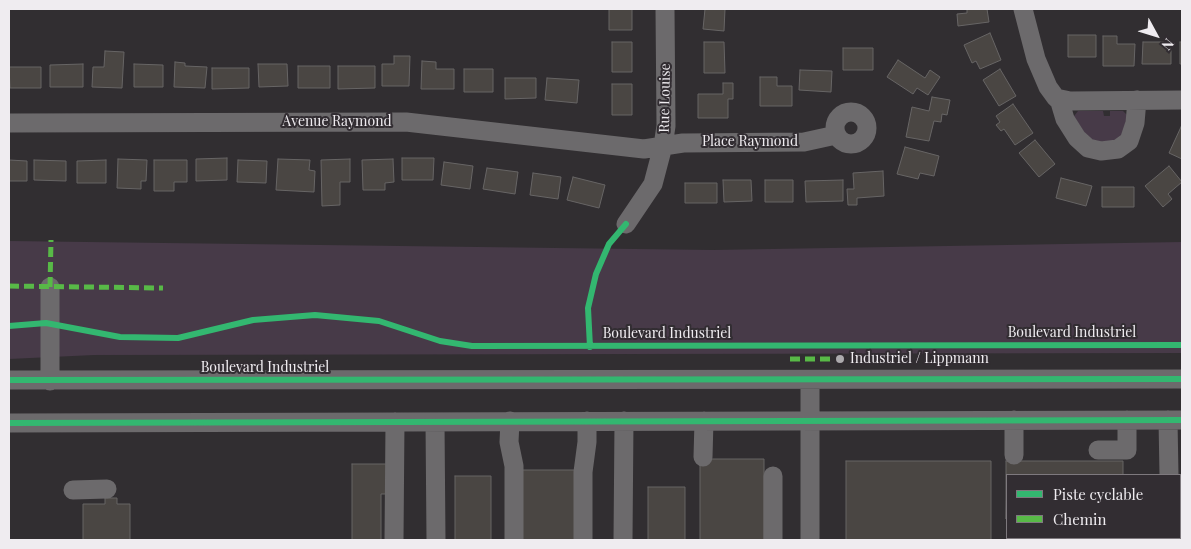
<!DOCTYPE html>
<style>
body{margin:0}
#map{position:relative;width:1191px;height:549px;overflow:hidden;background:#312e31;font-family:"Playfair Display",serif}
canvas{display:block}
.frame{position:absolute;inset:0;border:10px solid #efecf0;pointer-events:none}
.legend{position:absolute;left:1006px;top:474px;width:175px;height:65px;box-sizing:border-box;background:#322d32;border:1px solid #7e797e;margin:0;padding:6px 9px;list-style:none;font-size:15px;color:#efecf0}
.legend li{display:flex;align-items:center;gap:10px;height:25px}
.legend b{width:25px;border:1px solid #7e797e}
.north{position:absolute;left:1131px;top:10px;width:50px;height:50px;-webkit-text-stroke:4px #322d32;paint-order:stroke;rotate:129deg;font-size:14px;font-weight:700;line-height:20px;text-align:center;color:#efecf0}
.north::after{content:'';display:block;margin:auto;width:18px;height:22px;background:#efecf0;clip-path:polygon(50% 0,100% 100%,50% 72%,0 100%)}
</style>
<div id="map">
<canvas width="1191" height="549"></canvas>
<div class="frame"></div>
<ul class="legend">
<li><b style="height:6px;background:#33b770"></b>Piste cyclable</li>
<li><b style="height:6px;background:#58b947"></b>Chemin</li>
</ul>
<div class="north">N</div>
</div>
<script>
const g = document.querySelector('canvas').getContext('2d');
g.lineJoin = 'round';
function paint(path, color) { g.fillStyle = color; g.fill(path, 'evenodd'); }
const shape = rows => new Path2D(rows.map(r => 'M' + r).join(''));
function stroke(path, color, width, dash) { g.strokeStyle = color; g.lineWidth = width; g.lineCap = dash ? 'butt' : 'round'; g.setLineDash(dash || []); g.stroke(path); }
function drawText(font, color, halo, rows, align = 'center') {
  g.font = font + ' "Playfair Display",serif'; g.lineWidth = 4; g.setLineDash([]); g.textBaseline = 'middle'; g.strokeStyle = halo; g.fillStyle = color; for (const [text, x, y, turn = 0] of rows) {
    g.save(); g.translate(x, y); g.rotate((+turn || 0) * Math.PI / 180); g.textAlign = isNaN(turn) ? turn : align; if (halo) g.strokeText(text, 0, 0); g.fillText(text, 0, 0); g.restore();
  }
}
const green = shape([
 [1078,111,1103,111,1104,116,1110,116,1110,111,1123,111,1127,115,1124,133,1115,143,1089,140,1074,116],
 [9,241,713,250,1182,242,1182,353,94,355,9,359]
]);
const building = shape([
 [609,9,632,9,632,30,609,30,609,9],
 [705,9,725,9,724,31,703,29,705,9],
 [967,9,987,9,989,22,958,26,957,14,967,13,967,9],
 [990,33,1001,60,980,69,976,61,972,63,964,45,990,33],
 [1068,35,1096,35,1096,57,1068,57,1068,35],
 [1103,36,1117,36,1117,44,1135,44,1134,66,1103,66,1103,36],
 [612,42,632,42,632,72,612,72,612,42],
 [704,42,724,42,725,73,704,73,704,42],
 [1143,42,1171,42,1171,64,1142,64,1143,42],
 [1180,42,1182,42,1182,64,1180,64,1180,42],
 [843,48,873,48,873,70,843,70,843,48],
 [105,51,124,52,122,88,92,87,93,67,104,67,105,51],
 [394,56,410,56,409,86,382,86,382,64,394,64,394,56],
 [898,60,925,78,930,70,940,77,928,95,917,88,913,94,887,77,898,60],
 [422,61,436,62,436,69,454,69,454,89,421,89,422,61],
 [175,62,185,63,185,66,207,67,205,88,174,87,175,62],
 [83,64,83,87,50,87,50,65,83,64],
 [134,64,163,65,163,87,134,87,134,64],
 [258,64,287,64,288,86,259,87,258,64],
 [298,66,330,66,330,88,298,88,298,66],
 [338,66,375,66,375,88,338,89,338,66],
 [9,67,41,67,41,88,10,88,9,67],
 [212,68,249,68,249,88,212,89,212,68],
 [464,69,493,69,493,92,464,92,464,69],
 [1000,69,1016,96,999,106,983,80,1000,69],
 [800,70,832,71,831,92,799,90,800,70],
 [760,77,777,77,777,86,792,86,792,106,760,106,760,77],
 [505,78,536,78,536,98,505,99,505,78],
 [547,78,579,80,577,103,545,100,547,78],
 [723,83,733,83,733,99,728,99,728,118,698,118,698,94,723,94,723,83],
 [612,84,632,84,632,115,612,115,612,84],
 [932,97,950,100,947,115,942,114,941,122,934,121,929,141,906,137,912,107,929,111,932,97],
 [1013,104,1033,133,1015,145,1004,129,1001,131,996,125,1000,122,996,116,1013,104],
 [1181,127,1182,128,1182,159,1169,153,1181,127],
 [1035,140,1055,164,1039,177,1019,153,1035,140],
 [905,147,939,156,934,176,920,173,918,179,897,174,905,147],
 [227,158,227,180,196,181,196,159,227,158],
 [402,158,434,158,433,180,402,180,402,158],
 [118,159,147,160,146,181,141,181,141,189,117,188,118,159],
 [278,159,310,160,309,170,315,171,314,192,276,190,278,159],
 [350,159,350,182,340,182,340,205,322,206,321,160,350,159],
 [393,159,394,182,385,183,385,190,363,190,362,160,393,159],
 [9,160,27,161,27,181,9,181,9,160],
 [34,160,66,161,66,181,34,180,34,160],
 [106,160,106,183,77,183,77,161,106,160],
 [154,160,187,160,187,182,174,182,174,191,154,191,154,160],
 [238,160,267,161,266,183,237,182,238,160],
 [444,162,473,166,470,189,441,185,444,162],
 [1169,166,1182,182,1168,194,1172,199,1163,207,1145,186,1169,166],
 [487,168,518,172,515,194,483,189,487,168],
 [883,171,884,196,857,198,857,205,848,205,847,189,854,189,853,173,883,171],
 [533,173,561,177,558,199,530,195,533,173],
 [573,177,605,185,599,208,567,200,573,177],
 [1061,178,1092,186,1086,206,1056,198,1061,178],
 [723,180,751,180,752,201,724,202,723,180],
 [765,180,793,180,793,202,765,202,765,180],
 [843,180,843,201,806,202,805,181,843,180],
 [685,183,717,183,717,203,685,203,685,183],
 [1102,187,1134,187,1134,207,1102,207,1102,187],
 [700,459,764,459,764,540,700,540,700,459],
 [846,461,991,461,991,540,846,540,846,461],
 [1006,461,1123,461,1123,475,1007,475,1006,519,1006,461],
 [352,464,387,464,387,494,381,494,381,540,352,540,352,464],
 [520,470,576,470,576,540,520,540,520,470],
 [455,476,491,476,491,540,455,540,455,476],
 [648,487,685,487,685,540,648,540,648,487],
 [105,498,117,498,117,504,130,504,130,540,83,540,83,504,105,504,105,498]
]);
const minor = shape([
 [1023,9,1036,59,1048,87,1056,98,1070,101,1182,100],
 [1059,99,1065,119,1077,138,1088,148,1101,151,1118,149,1129,141,1135,123,1137,100],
 '835 128a16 16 0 1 1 32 0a16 16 0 1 1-32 0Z',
 [9,123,406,122,644,149,683,143,804,142,836,135],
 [626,224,653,184,663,146,666,126,665,9],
 [9,380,1182,379],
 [810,380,810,540],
 [50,381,50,287],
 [1168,420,1169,475],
 [510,421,509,442,514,466,514,540],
 [435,422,436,540],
 [9,423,1182,420],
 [1098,450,1127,450,1127,420],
 [1014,455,1014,420],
 [703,457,704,421],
 [773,476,773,540],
 [73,490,107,489],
 [1170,538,1170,540],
 [394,540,395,422],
 [583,540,583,472,587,442,587,421],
 [623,540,624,421]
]);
const quiet = shape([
 [9,286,163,288],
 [50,287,51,240],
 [790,359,838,359]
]);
const cycleway = shape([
 [9,326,46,323,120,337,178,338,253,320,315,315,379,321,440,341,472,346,1182,345],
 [590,347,588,308,596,274,609,244,626,224],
 [9,380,1182,379],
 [9,423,1182,420]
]);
const markers = [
 [840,359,5,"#acaaad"]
];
const streetNames = [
 ["Rue Louise",665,98,-89],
 ["Avenue Raymond",337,122],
 ["Place Raymond",750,142],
 ["Boulevard Industriel",1072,333],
 ["Boulevard Industriel",667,334],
 ["Boulevard Industriel",265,368]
];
const poiNames = [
 ["Industriel / Lippmann",850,359]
];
paint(green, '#473a48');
paint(building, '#4a4643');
stroke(building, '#676565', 1);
stroke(minor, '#6c6a6c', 19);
stroke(quiet, '#58b947', 5, [10, 5]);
stroke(cycleway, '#33b770', 6);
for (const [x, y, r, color] of markers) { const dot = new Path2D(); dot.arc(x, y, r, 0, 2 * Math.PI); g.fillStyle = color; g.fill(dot); stroke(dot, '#322d32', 2); }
drawText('14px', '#efecf0', '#322d32', streetNames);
drawText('14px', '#efecf0', '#322d32', poiNames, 'left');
</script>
